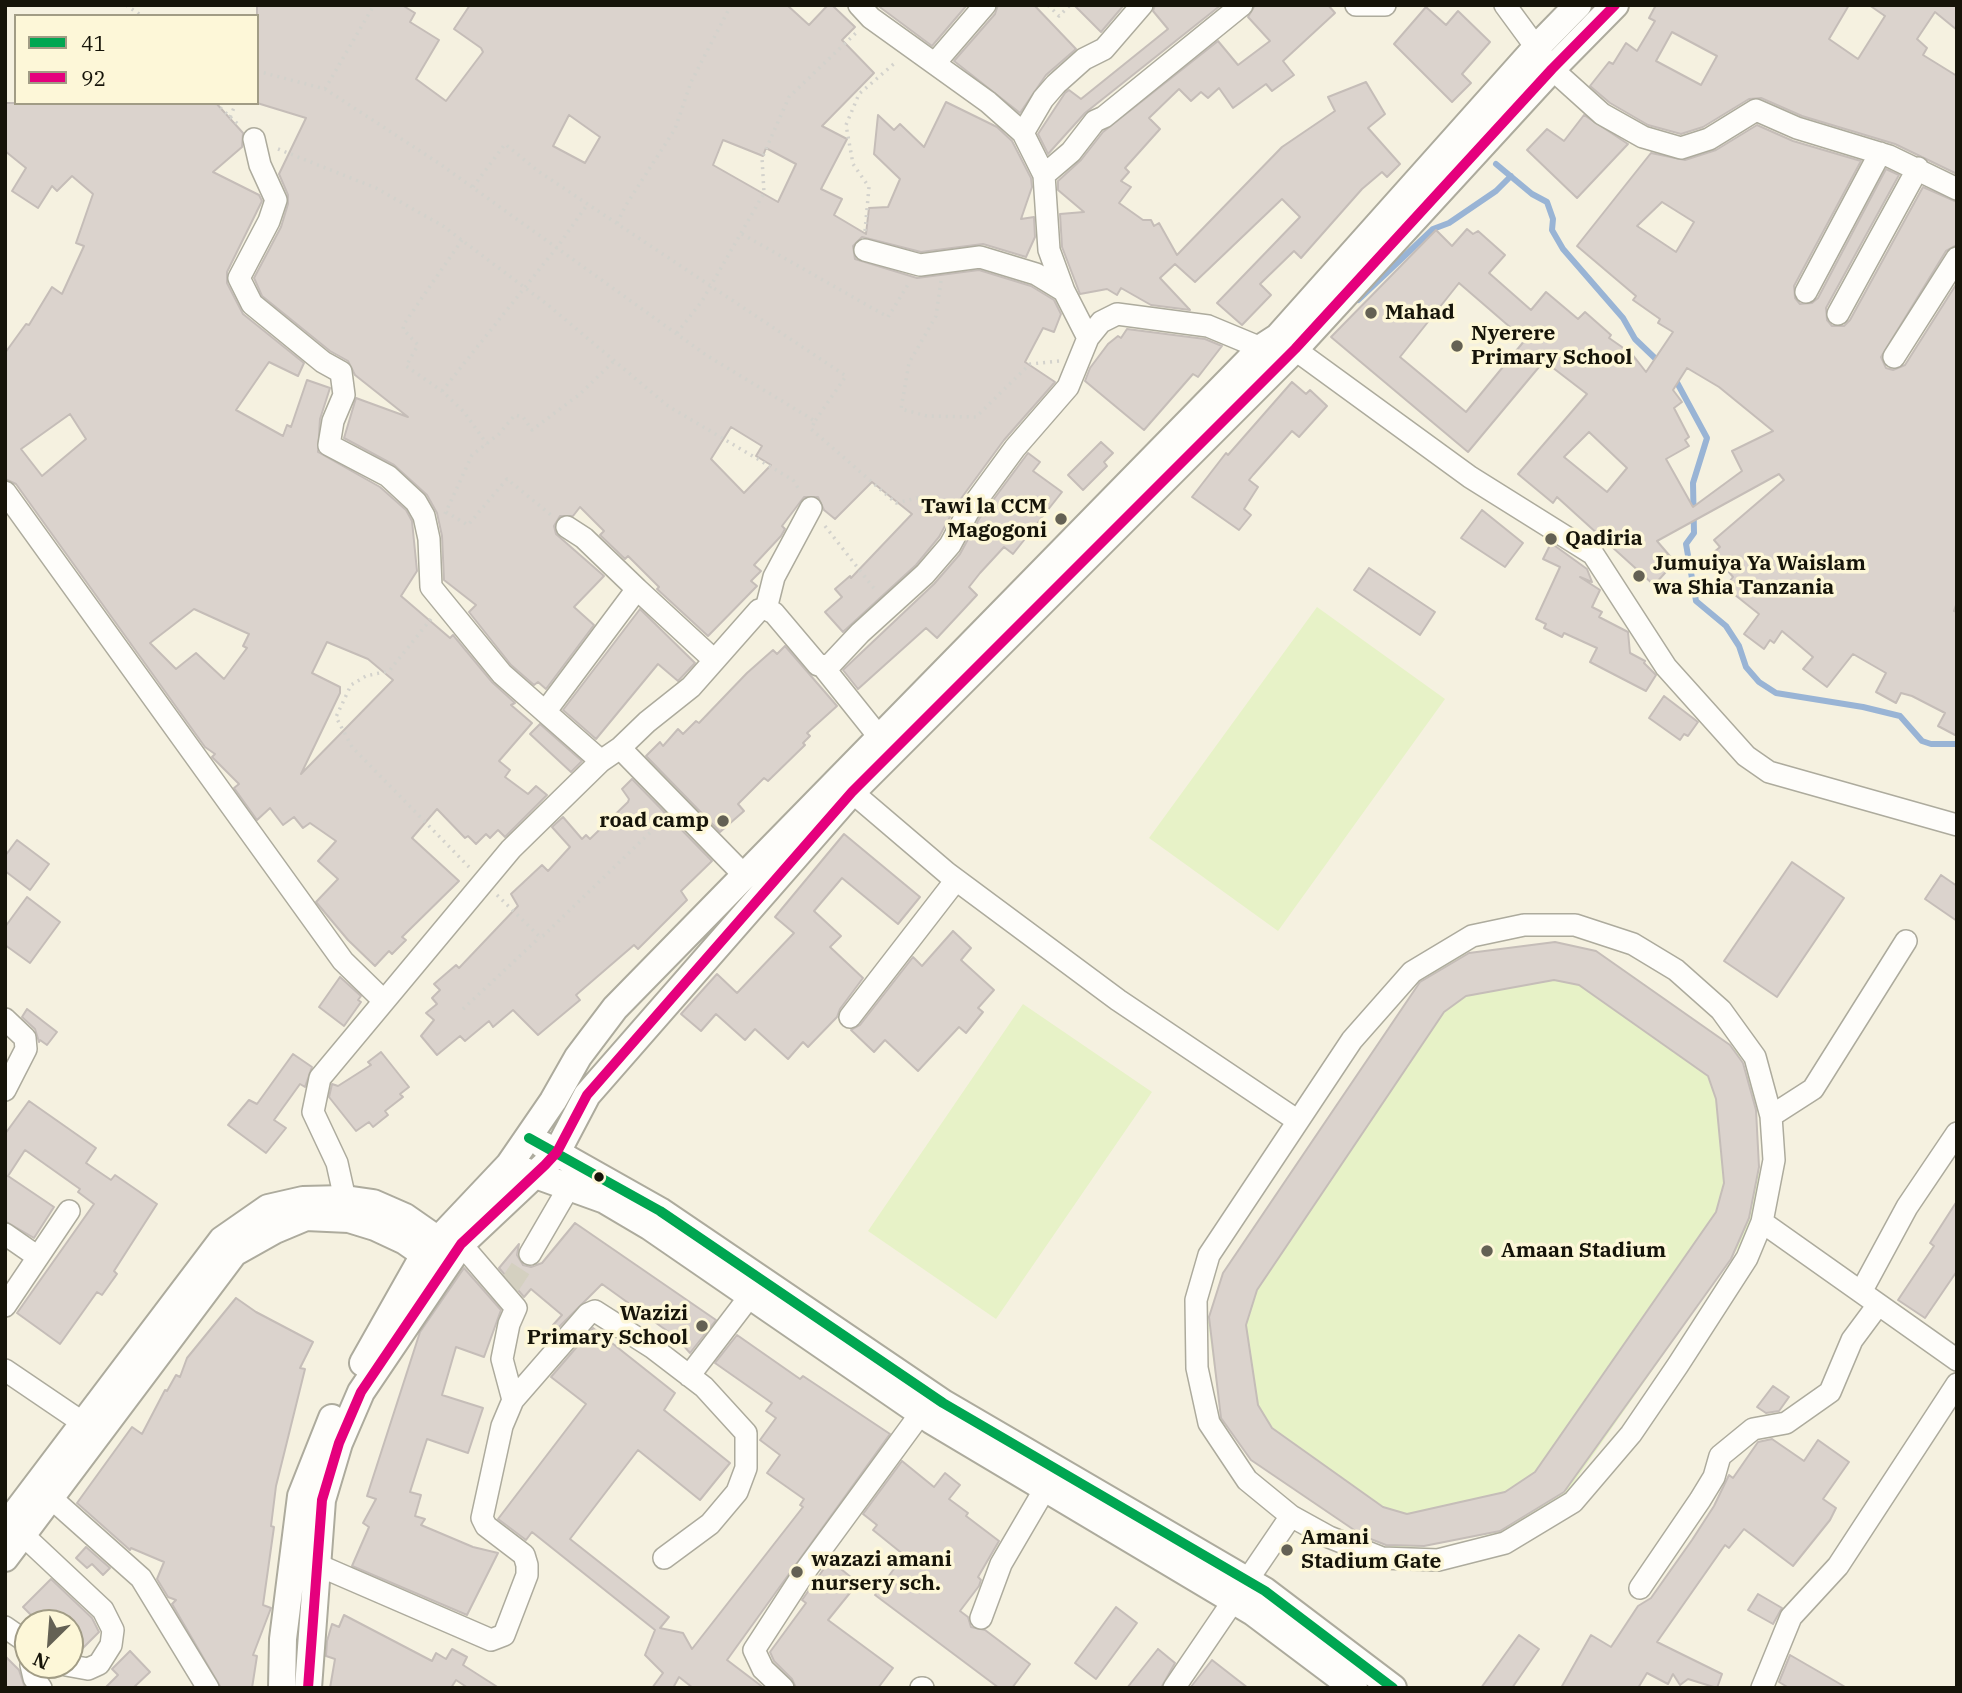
<!DOCTYPE html>
<style>
body{margin:0}
#map{position:relative;width:1962px;height:1693px;overflow:hidden;background:#f5f1e0;font-family:"IBM Plex Serif",serif}
canvas{display:block}
.frame{position:absolute;inset:0;border:7px solid #161409;pointer-events:none}
.legend{position:absolute;left:14px;top:14px;width:245px;height:91px;box-sizing:border-box;background:#fdf7d8;border:2px solid #a19c85;margin:0;padding:9px 12px;list-style:none;font-size:21px;color:#161409}
.legend li{display:flex;align-items:center;gap:14px;height:35px}
.legend b{width:35px;border:2px solid #a19c85}
.north{position:absolute;left:14px;top:1609px;width:70px;height:70px;box-sizing:border-box;background:#fdf7d8;border:2px solid #a19c85;border-radius:50%;rotate:205deg;font-size:19px;font-weight:700;line-height:28px;text-align:center;color:#161409}
.north::after{content:'';display:block;margin:auto;width:24px;height:32px;background:#646154;clip-path:polygon(50% 0,100% 100%,50% 72%,0 100%)}
</style>
<div id="map">
<canvas width="1962" height="1693"></canvas>
<div class="frame"></div>
<ul class="legend">
<li><b style="height:9px;background:#00a651"></b>41</li>
<li><b style="height:9px;background:#e5007d"></b>92</li>
</ul>
<div class="north">N</div>
</div>
<script>
const g = document.querySelector('canvas').getContext('2d');
g.lineJoin = 'round';
function paint(path, color) { g.fillStyle = color; g.fill(path, 'evenodd'); }
const shape = rows => new Path2D(rows.map(r => 'M' + r).join(''));
function stroke(path, color, width, dash) { g.strokeStyle = color; g.lineWidth = width; g.lineCap = dash ? 'butt' : 'round'; g.setLineDash(dash || []); g.stroke(path); }
function drawText(font, color, halo, rows, align = 'center') {
  g.font = font + ' "IBM Plex Serif",serif'; g.lineWidth = 7; g.setLineDash([]); g.textBaseline = 'middle'; g.strokeStyle = halo; g.fillStyle = color; for (const [text, x, y, turn = 0] of rows) {
    g.save(); g.translate(x, y); g.rotate((+turn || 0) * Math.PI / 180); g.textAlign = isNaN(turn) ? turn : align; if (halo) g.strokeText(text, 0, 0); g.fillText(text, 0, 0); g.restore();
  }
}
const green = shape([
 [1317,607,1445,699,1278,931,1149,838],
 [1555,942,1596,951,1738,1051,1754,1092,1760,1183,1752,1228,1563,1498,1518,1529,1402,1550,1366,1538,1251,1460,1221,1418,1208,1323,1223,1273,1419,983,1457,955],
 [1023,1004,1152,1092,996,1319,868,1231]
]);
const stream = shape([
 [1496,164,1532,194,1547,202,1553,219,1552,230,1563,249,1623,318,1635,339,1659,362],
 [1358,300,1433,229,1449,223,1496,191,1511,176],
 [1674,377,1707,438,1693,483,1694,533,1686,544,1696,601,1726,626,1739,646,1746,667,1759,682,1776,693,1863,707,1900,716,1922,741,1931,744,1957,744]
]);
const building = shape([
 [257,5,402,5,415,13,410,22,439,40,416,79,446,101,483,52,481,48,454,29,470,5,787,5,809,25,827,6,833,6,855,27,842,40,874,73,822,126,847,139,821,189,842,199,834,215,866,234,869,208,888,207,900,179,874,154,878,115,894,130,900,124,924,147,946,102,997,127,1012,141,1031,178,1032,187,1021,219,1034,217,1035,237,1026,257,983,244,921,252,862,237,853,246,855,259,917,278,979,270,1031,286,1054,300,1061,314,1054,332,1043,328,1025,362,1055,382,1004,440,957,504,939,537,916,565,843,632,825,612,842,597,835,589,850,576,851,578,912,514,872,482,835,519,824,510,818,497,804,497,782,526,785,529,781,536,754,565,761,571,751,581,757,586,708,636,657,589,659,587,628,556,625,559,600,535,604,531,580,507,573,516,560,516,554,526,556,534,604,576,574,607,594,625,546,689,538,682,534,685,511,665,469,612,476,605,444,580,442,536,437,513,427,495,394,465,344,438,356,398,408,417,355,375,348,361,330,351,262,296,254,278,281,227,288,204,288,195,279,174,306,118,257,103,257,5],
 [569,115,600,137,585,163,553,146,569,115],
 [723,140,763,156,766,148,796,164,778,202,713,165,723,140],
 [731,427,762,446,756,456,771,465,744,493,711,459,731,427],
 [877,5,967,5,932,46,877,5],
 [998,5,1034,5,1076,49,1046,75,1020,113,954,61,995,14,998,5],
 [1074,5,1124,5,1101,32,1074,5],
 [1155,5,1221,5,1085,113,1048,154,1038,134,1065,93,1069,90,1081,99,1168,29,1153,11,1155,5],
 [1255,5,1328,5,1335,13,1283,61,1294,75,1272,91,1266,84,1233,108,1219,88,1208,98,1201,92,1191,101,1179,89,1149,118,1160,129,1125,168,1129,172,1121,181,1131,187,1119,203,1143,220,1151,220,1154,226,1159,223,1177,255,1282,147,1335,111,1328,97,1366,82,1385,114,1368,128,1400,164,1387,177,1382,172,1362,189,1301,258,1294,251,1260,284,1271,295,1242,325,1217,303,1300,217,1282,199,1195,282,1175,264,1160,278,1190,310,1151,305,1121,288,1117,295,1107,289,1080,294,1062,247,1060,214,1084,212,1058,190,1058,181,1081,160,1103,132,1218,41,1238,65,1270,41,1248,17,1255,5],
 [1656,5,1849,5,1829,39,1858,59,1885,16,1869,5,1957,5,1957,30,1935,12,1917,39,1927,48,1923,55,1957,76,1957,174,1895,144,1802,116,1761,98,1749,99,1703,127,1681,134,1648,125,1610,103,1590,86,1609,62,1613,64,1626,43,1637,51,1655,21,1649,18,1656,5],
 [1672,32,1717,56,1701,85,1656,61,1672,32],
 [1426,7,1446,25,1458,11,1490,42,1462,74,1471,83,1452,102,1394,44,1426,7],
 [5,103,216,103,243,133,242,147,213,172,259,195,262,201,227,272,227,283,243,314,304,363,298,376,269,362,236,410,283,436,287,425,291,427,307,380,330,388,320,419,318,452,380,487,406,510,412,521,417,571,401,596,450,638,453,635,492,682,515,703,511,705,532,723,499,761,510,770,505,777,528,794,536,786,547,795,505,837,498,830,490,838,486,834,476,844,468,836,465,838,437,809,412,838,459,881,402,937,406,940,392,954,389,951,375,966,348,940,316,902,338,879,318,861,336,841,310,823,303,828,294,817,283,825,270,808,257,820,234,788,239,784,212,757,215,754,205,747,16,484,5,479,5,353,26,324,29,325,52,287,62,294,84,246,76,243,93,194,72,176,57,191,52,186,38,208,12,191,26,168,5,151,5,103],
 [70,414,86,439,42,476,21,449,70,414],
 [194,609,249,634,243,646,247,648,224,679,196,653,176,669,150,643,194,609],
 [327,642,368,659,393,680,301,774,340,693,340,687,312,673,327,642],
 [1584,115,1628,144,1577,198,1527,150,1547,129,1564,141,1584,115],
 [1757,125,1793,141,1861,161,1794,286,1795,298,1800,304,1812,303,1818,298,1886,169,1899,175,1826,308,1827,320,1832,326,1844,326,1850,320,1923,187,1957,202,1957,245,1946,251,1881,357,1886,368,1893,370,1905,365,1957,283,1957,602,1954,611,1957,612,1957,736,1938,726,1945,713,1912,696,1901,693,1896,703,1876,692,1886,673,1853,654,1827,687,1803,669,1813,657,1782,631,1774,643,1770,640,1764,649,1744,634,1759,614,1725,587,1733,577,1713,553,1720,547,1714,540,1784,480,1779,474,1657,541,1675,562,1654,585,1557,497,1553,503,1518,474,1587,394,1544,361,1468,452,1331,337,1436,230,1452,246,1467,229,1473,234,1478,231,1505,255,1489,273,1531,310,1546,292,1578,319,1585,312,1611,335,1609,338,1632,354,1646,372,1673,332,1658,323,1660,319,1633,300,1636,296,1577,246,1651,153,1685,160,1716,150,1757,125],
 [1662,202,1694,222,1676,252,1637,226,1662,202],
 [1459,283,1525,340,1466,412,1400,357,1459,283],
 [1687,368,1719,387,1773,431,1732,451,1742,471,1693,507,1666,459,1689,446,1685,440,1689,437,1674,408,1682,402,1673,390,1687,368],
 [1589,432,1627,468,1607,492,1564,457,1589,432],
 [1127,329,1205,339,1222,346,1198,377,1193,374,1144,430,1085,381,1090,368,1108,344,1118,336,1121,338,1127,329],
 [1292,382,1306,394,1310,390,1327,406,1299,437,1292,431,1253,475,1249,480,1258,487,1244,509,1251,515,1239,530,1192,497,1226,453,1228,455,1292,382],
 [1101,442,1113,453,1104,462,1107,466,1083,490,1068,475,1101,442],
 [1028,453,1040,462,1033,471,1062,492,1013,554,1004,547,980,573,969,587,977,595,937,638,926,628,858,689,843,670,934,584,960,554,979,519,1028,453],
 [1482,510,1523,543,1505,567,1461,538,1482,510],
 [1551,543,1587,569,1592,582,1580,577,1600,590,1592,607,1602,612,1599,617,1628,632,1630,653,1645,661,1644,663,1656,675,1646,691,1590,662,1597,648,1564,633,1562,637,1544,628,1546,624,1536,619,1560,567,1543,559,1551,543],
 [1369,568,1435,612,1420,635,1354,590,1369,568],
 [640,609,695,663,678,681,658,664,596,739,563,710,640,609],
 [785,646,837,706,807,733,810,736,803,743,805,745,768,781,764,778,738,804,744,811,720,832,646,756,660,742,663,746,678,729,683,734,696,721,699,723,747,673,773,650,777,654,785,646],
 [1664,696,1698,722,1688,736,1684,734,1680,740,1649,718,1664,696],
 [540,724,582,761,571,772,530,734,540,724],
 [632,779,712,861,681,891,687,900,638,949,634,945,576,995,580,1000,538,1035,513,1010,493,1027,489,1021,465,1041,460,1036,437,1055,421,1036,434,1020,426,1013,437,1004,432,998,440,990,434,984,456,965,459,968,518,906,511,894,542,865,548,871,570,847,552,827,563,817,582,839,586,835,590,839,628,802,629,799,622,789,632,779],
 [844,834,920,897,898,924,842,878,814,911,841,936,830,947,863,978,840,1009,837,1017,808,1047,803,1042,788,1059,755,1029,745,1040,716,1014,701,1031,681,1014,717,974,737,993,794,933,775,917,844,834],
 [17,840,49,864,30,890,5,871,5,856,17,840],
 [1792,862,1844,898,1777,997,1724,961,1792,862],
 [1941,875,1957,886,1957,921,1925,899,1941,875],
 [27,897,60,922,30,963,5,945,5,927,27,897],
 [953,931,971,948,961,960,994,990,978,1008,983,1012,966,1033,959,1027,918,1071,885,1040,874,1052,851,1030,860,1025,913,957,922,966,953,931],
 [1555,942,1596,951,1730,1045,1743,1063,1756,1110,1759,1167,1749,1218,1731,1259,1564,1492,1500,1531,1424,1546,1386,1545,1363,1536,1251,1460,1221,1418,1209,1317,1223,1273,1420,982,1469,953,1555,942],
 [1554,980,1579,985,1708,1076,1716,1099,1724,1183,1716,1212,1535,1472,1505,1492,1407,1514,1383,1507,1272,1428,1258,1405,1246,1325,1257,1290,1444,1012,1466,996,1554,980],
 [340,977,361,996,358,1000,361,1002,344,1026,319,1007,340,977],
 [27,1009,57,1032,47,1045,40,1040,39,1042,35,1029,22,1017,27,1009],
 [381,1052,409,1087,400,1094,403,1097,385,1111,388,1115,373,1127,369,1122,356,1131,329,1097,332,1084,338,1086,371,1065,368,1062,381,1052],
 [293,1054,312,1067,305,1087,300,1084,274,1120,286,1128,266,1153,228,1125,249,1100,257,1104,293,1054],
 [29,1101,96,1148,86,1163,111,1180,115,1175,157,1204,114,1271,117,1274,102,1295,97,1292,60,1344,17,1313,94,1204,78,1192,80,1189,25,1150,8,1176,54,1207,34,1238,5,1221,5,1134,29,1101],
 [1957,1201,1957,1271,1925,1318,1898,1300,1934,1246,1930,1243,1957,1201],
 [575,1223,716,1320,690,1353,677,1338,602,1284,557,1329,553,1325,562,1315,531,1289,524,1297,499,1268,519,1244,517,1255,523,1265,531,1267,542,1263,575,1223],
 [464,1268,501,1310,484,1357,456,1347,442,1395,483,1408,468,1453,427,1439,410,1492,421,1495,415,1516,425,1519,421,1525,473,1547,498,1553,467,1615,352,1566,369,1527,363,1523,376,1499,367,1496,420,1332,464,1268],
 [236,1298,256,1312,313,1342,300,1368,305,1369,276,1486,271,1526,274,1527,263,1605,271,1608,253,1655,257,1656,252,1688,221,1688,172,1604,176,1600,168,1597,157,1579,164,1562,131,1548,130,1550,77,1503,132,1427,142,1434,165,1390,167,1391,176,1375,180,1377,187,1358,236,1298],
 [593,1328,675,1393,664,1410,730,1463,700,1500,638,1450,570,1539,669,1617,660,1628,683,1633,692,1649,803,1507,800,1505,804,1499,767,1473,780,1455,760,1440,776,1418,766,1411,772,1403,715,1363,737,1335,800,1379,803,1376,890,1434,727,1660,764,1688,693,1688,679,1677,673,1688,652,1688,663,1673,645,1655,655,1630,532,1532,526,1540,498,1519,586,1404,551,1377,593,1328],
 [1773,1386,1789,1397,1779,1411,1766,1413,1757,1407,1773,1386],
 [1772,1439,1804,1461,1818,1440,1849,1462,1823,1499,1836,1508,1830,1520,1793,1566,1744,1529,1729,1548,1725,1545,1657,1642,1722,1674,1717,1688,1688,1679,1680,1685,1673,1674,1668,1684,1647,1673,1638,1688,1561,1688,1591,1635,1611,1647,1638,1606,1651,1598,1692,1540,1714,1506,1729,1475,1733,1478,1758,1442,1772,1439],
 [902,1461,934,1487,945,1473,960,1485,949,1499,968,1513,966,1516,999,1541,978,1577,981,1580,979,1586,960,1611,968,1617,971,1627,985,1630,1030,1664,1012,1688,999,1688,875,1595,904,1555,873,1530,877,1525,863,1514,902,1461],
 [86,1547,110,1568,103,1575,92,1564,87,1568,76,1558,86,1547],
 [830,1560,858,1583,828,1620,893,1668,878,1688,796,1688,792,1679,774,1661,770,1652,806,1603,802,1600,830,1560],
 [51,1579,92,1618,99,1632,77,1654,70,1652,70,1623,39,1623,23,1607,51,1579],
 [1758,1594,1782,1608,1773,1624,1748,1610,1758,1594],
 [1116,1607,1137,1623,1096,1679,1075,1663,1116,1607],
 [344,1615,432,1661,436,1653,446,1659,452,1649,467,1657,463,1665,499,1688,468,1688,456,1680,451,1688,330,1688,335,1659,326,1656,327,1641,332,1624,339,1627,344,1615],
 [1519,1635,1539,1649,1512,1688,1481,1688,1519,1635],
 [1158,1649,1175,1663,1161,1688,1127,1688,1158,1649],
 [130,1651,150,1672,133,1688,105,1688,118,1675,112,1669,130,1651],
 [1790,1655,1847,1688,1789,1688,1779,1682,1790,1655],
 [5,1656,19,1670,25,1688,5,1688,5,1656],
 [1212,1660,1248,1688,1190,1688,1212,1660]
]);
const minorTunnel = shape([
 [509,1286,530,1254]
]);
const path = shape([
 [126,5,142,16],
 [1048,5,1059,16,1070,5],
 [257,71,325,89,440,164,706,355,815,421,811,429,896,503,917,498,944,516],
 [325,89,374,5],
 [215,103,239,125],
 [230,117,236,103],
 [278,149,376,188,443,226,548,305,668,406,793,480,800,491],
 [473,187,505,144,538,171,846,376,815,421],
 [617,223,626,205,675,129,691,82,731,5],
 [865,231,869,187,853,164,846,125,859,94,896,62],
 [742,234,888,317,909,283],
 [462,240,404,324,403,329,418,345,406,366,442,391,464,412,487,444],
 [941,281,936,316,909,363,901,409,927,416,976,417,1030,364,1059,361],
 [677,333,702,301,764,193,762,158,789,97,857,32],
 [442,391,558,246,587,205],
 [446,512,468,525,507,479,551,515],
 [445,514,472,455,499,434,515,415,523,417,532,430,580,394,613,362],
 [825,526,876,591],
 [431,619,389,671,366,676,351,685,336,717,352,747,469,867],
 [497,895,540,937,543,936,663,820],
 [463,1009,540,937]
]);
const minor = shape([
 [859,5,871,18,988,102,1023,133,1044,175,1049,250,1064,291],
 [1356,5,1385,5],
 [1505,5,1552,69,1602,114,1643,137,1681,148,1709,139,1756,110,1797,128,1889,156,1957,189],
 [935,63,985,5],
 [1023,133,1043,99,1056,84,1084,59,1104,49,1142,5],
 [254,139,260,165,276,200,269,221,239,278,252,304,323,362,341,372,344,395,333,421,329,445,388,476,416,502,424,516,429,539,431,587,502,674,601,761],
 [1044,175,1071,152,1095,121,1104,117,1242,5],
 [865,250,920,265,980,257,1036,274,1064,291,1088,338],
 [1806,292,1880,153],
 [1838,314,1918,168],
 [1282,340,1470,477,1593,554,1666,667,1746,756,1769,772,1957,825],
 [1894,357,1957,258],
 [5,492,343,961,383,1000],
 [637,589,714,660],
 [766,609,774,577,811,508],
 [824,668,880,738],
 [545,712,637,589,584,538,567,527],
 [620,748,647,722,691,687,759,610,766,609,774,613,818,665,829,666,860,633,925,574,950,545,968,512,1015,448,1068,387,1088,338,1101,322,1117,314,1208,326,1261,348],
 [852,792,947,873,1118,1000,1298,1121],
 [1524,925,1575,925,1633,944,1676,970,1721,1010,1755,1057,1771,1116,1774,1160,1762,1222,1747,1258,1678,1365,1631,1434,1573,1502,1505,1543,1438,1560,1382,1558,1329,1537,1291,1516,1247,1480,1209,1423,1197,1368,1196,1300,1209,1255,1352,1040,1412,972,1472,936,1524,925],
 [850,1017,956,880],
 [5,1019,25,1038,26,1049,5,1090],
 [1771,1116,1813,1089,1906,941],
 [344,1214,345,1199,337,1163,313,1112,320,1078,511,849,601,761,620,748,745,876],
 [1762,1222,1957,1360],
 [5,1234,38,1257],
 [530,1254,569,1187],
 [1861,1292,1907,1207,1957,1133],
 [5,1306,69,1211],
 [5,1370,95,1431],
 [689,1376,750,1296],
 [513,1400,588,1314,595,1311,653,1348,704,1387,746,1433,746,1468,737,1492,710,1524,664,1558],
 [41,1489,141,1578,208,1688],
 [23,1535,103,1610,113,1630,111,1645,99,1664,88,1669,66,1665],
 [304,1559,491,1640,504,1635,527,1575,527,1565,524,1555,486,1526,482,1518,502,1426,513,1400,502,1359,509,1324,516,1308,461,1244],
 [1640,1588,1700,1500,1714,1477,1720,1456,1753,1429,1786,1423,1830,1392,1852,1340,1878,1305],
 [981,1618,1001,1564,1046,1487],
 [5,1627,28,1643],
 [31,1665,34,1678,41,1688],
 [783,1688,763,1669,754,1650,806,1570,921,1413],
 [921,1688,923,1688],
 [1174,1688,1291,1516],
 [1762,1688,1791,1617,1838,1566,1957,1384]
]);
const major = shape([
 [543,1145,660,1211,943,1403,1265,1591,1393,1688],
 [519,1169,605,1200,649,1226,931,1420,1253,1612,1354,1688],
 [363,1363,424,1255,509,1165,553,1101,578,1057,615,1008,1261,348,1278,337,1535,49,1578,5],
 [5,1527,222,1240,268,1208,303,1200,345,1199,373,1203,405,1217,451,1249],
 [5,1558,234,1253,275,1230,306,1217,349,1219,375,1227,405,1241,438,1264],
 [282,1688,283,1639,301,1496,332,1418],
 [308,1688,322,1500,339,1443,361,1392,461,1244,545,1165,557,1152,587,1095,852,792,1295,349,1552,69,1615,5]
]);
const bus1 = shape([
 [529,1138,660,1211,943,1403,1265,1591,1393,1688]
]);
const bus2 = shape([
 [308,1688,322,1500,339,1443,361,1392,461,1244,545,1165,557,1152,587,1095,852,792,1295,349,1552,69,1615,5]
]);
const markers = [
 [1371,313,7,"#646154"],
 [1457,346,7,"#646154"],
 [1061,519,7,"#646154"],
 [1551,539,7,"#646154"],
 [1639,576,7,"#646154"],
 [723,821,7,"#646154"],
 [599,1177,6,"#161409"],
 [1487,1251,7,"#646154"],
 [702,1326,7,"#646154"],
 [1287,1550,7,"#646154"],
 [797,1572,7,"#646154"]
];
const poiNames = [
 ["Mahad",1385,313],
 ["Nyerere",1471,334],
 ["Primary School",1471,358],
 ["Tawi la CCM",1047,507,"right"],
 ["Magogoni",1047,531,"right"],
 ["Qadiria",1565,539],
 ["Jumuiya Ya Waislam",1653,564],
 ["wa Shia Tanzania",1653,588],
 ["road camp",709,821,"right"],
 ["Amaan Stadium",1501,1251],
 ["Wazizi",688,1314,"right"],
 ["Primary School",688,1338,"right"],
 ["Amani",1301,1538],
 ["Stadium Gate",1301,1562],
 ["wazazi amani",811,1560],
 ["nursery sch.",811,1584]
];
paint(green, '#e7f2c7');
stroke(stream, '#99b4d5', 6);
paint(building, '#dbd3cd');
stroke(building, '#c5bdb8', 2);
stroke(minorTunnel, '#d4d0c0', 21, [21, 10]);
stroke(minor, '#adab9d', 24);
stroke(major, '#adab9d', 30);
stroke(path, '#d3d2cc', 3.5, [2, 5]);
stroke(minor, '#fefdfa', 21);
stroke(major, '#fefdfa', 26);
stroke(bus1, '#00a651', 10);
stroke(bus2, '#e5007d', 10);
for (const [x, y, r, color] of markers) { const dot = new Path2D(); dot.arc(x, y, r, 0, 2 * Math.PI); g.fillStyle = color; g.fill(dot); stroke(dot, '#fdf7d8', 2.5); }
drawText('bold 21px', '#161409', '#fdf7d8', poiNames, 'left');
</script>
